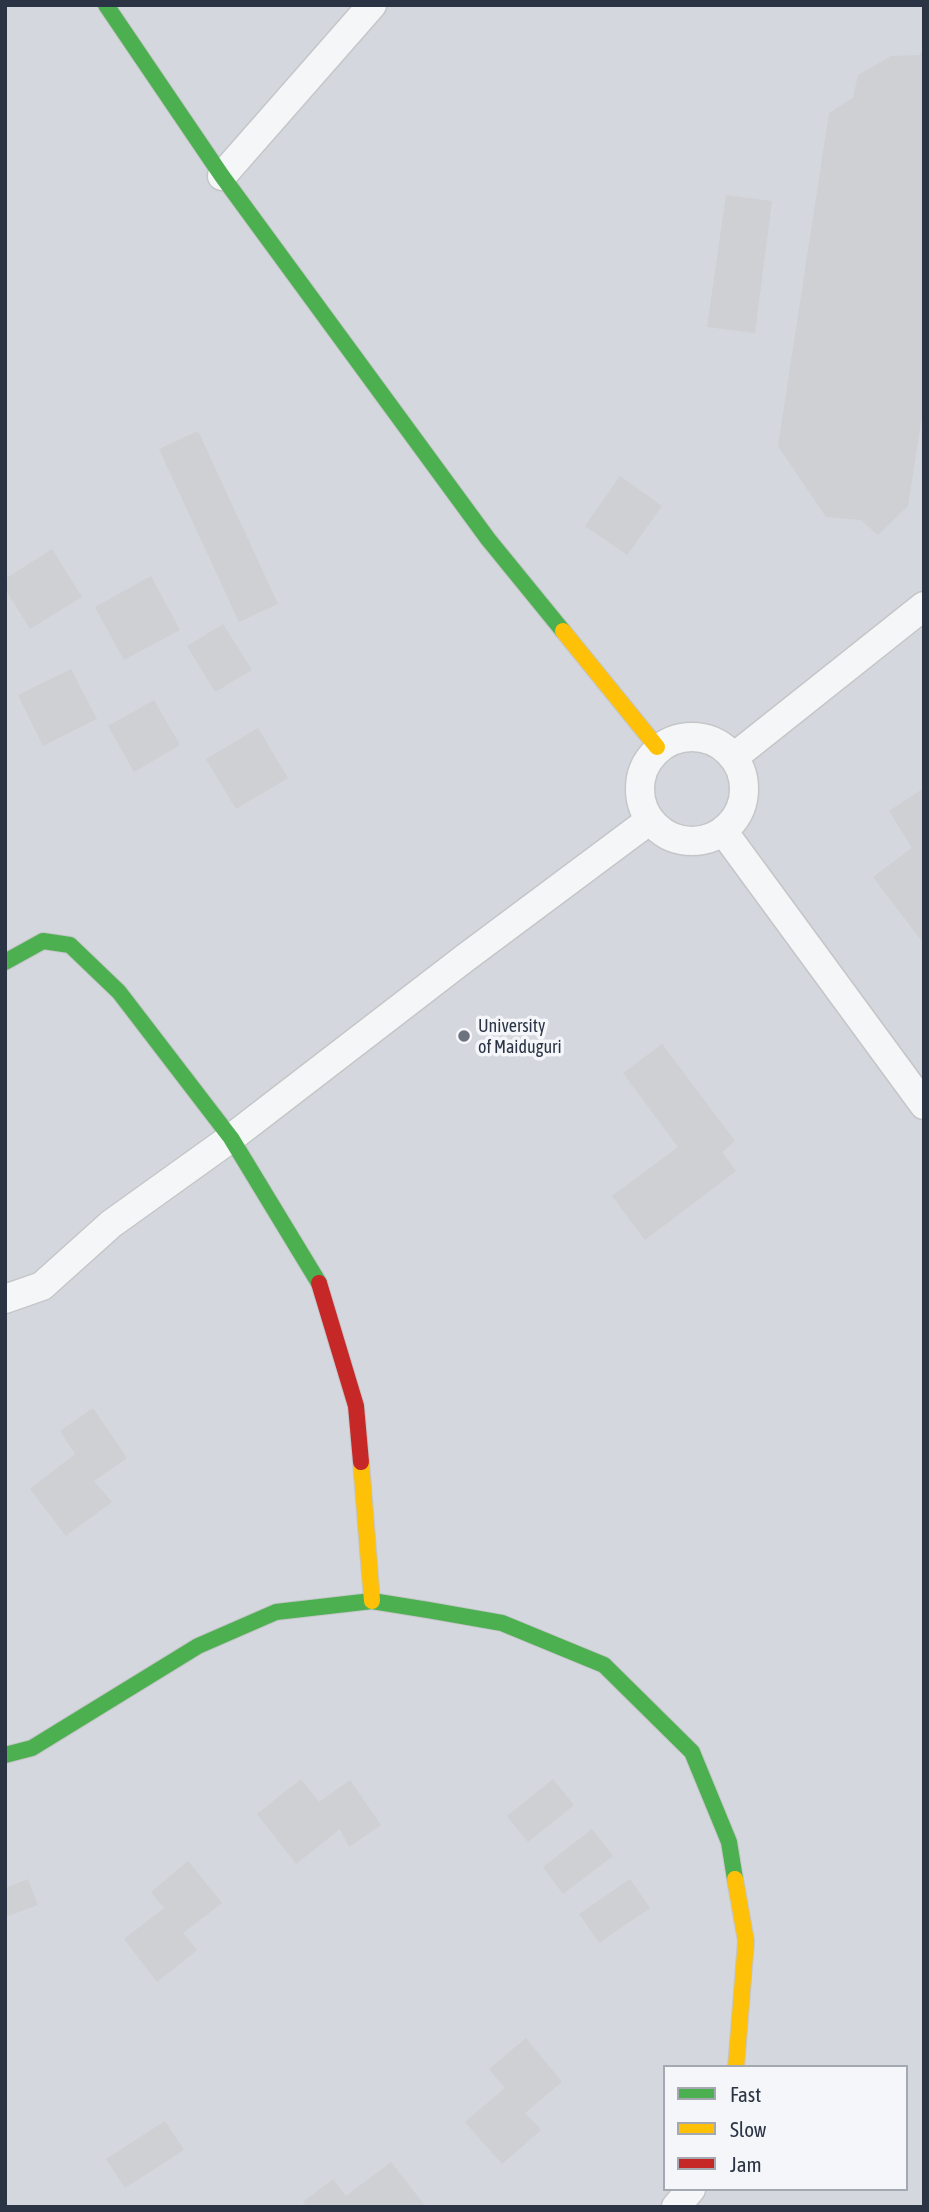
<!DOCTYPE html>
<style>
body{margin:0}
#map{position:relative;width:929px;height:2212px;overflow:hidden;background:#e6e8ea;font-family:"Asap Condensed",sans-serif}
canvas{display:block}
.frame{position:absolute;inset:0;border:7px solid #2b3445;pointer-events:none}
.legend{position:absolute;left:663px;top:2065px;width:245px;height:126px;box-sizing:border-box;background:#f4f6f9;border:2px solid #a4a8b1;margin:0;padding:9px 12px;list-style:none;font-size:21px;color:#2b3445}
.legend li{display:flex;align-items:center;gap:14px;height:35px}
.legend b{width:35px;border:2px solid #a4a8b1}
</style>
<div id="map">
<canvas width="929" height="2212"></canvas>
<div class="frame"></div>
<ul class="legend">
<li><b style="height:9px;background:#4caf50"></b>Fast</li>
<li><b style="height:9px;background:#ffc107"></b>Slow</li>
<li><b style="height:9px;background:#c62828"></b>Jam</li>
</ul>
</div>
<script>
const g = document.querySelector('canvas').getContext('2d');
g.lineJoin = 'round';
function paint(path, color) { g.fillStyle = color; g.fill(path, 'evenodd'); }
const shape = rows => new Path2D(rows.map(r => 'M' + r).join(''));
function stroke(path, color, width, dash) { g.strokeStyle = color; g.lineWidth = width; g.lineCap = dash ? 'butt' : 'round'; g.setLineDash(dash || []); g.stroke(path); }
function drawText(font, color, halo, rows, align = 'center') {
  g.font = font + ' "Asap Condensed",sans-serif'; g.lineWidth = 7; g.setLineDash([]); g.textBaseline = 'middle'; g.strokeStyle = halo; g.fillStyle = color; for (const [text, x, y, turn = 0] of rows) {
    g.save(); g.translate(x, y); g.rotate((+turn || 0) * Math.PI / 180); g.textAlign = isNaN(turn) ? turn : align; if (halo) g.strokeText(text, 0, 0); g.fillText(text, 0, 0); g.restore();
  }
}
const built = shape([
 [5,5,924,5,924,2207,5,2207],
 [665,2067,906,2067,906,2189,665,2189]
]);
const building = shape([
 [924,49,924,403,908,506,878,535,861,520,826,517,778,446,829,113,853,98,858,75,891,56,919,55],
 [726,195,772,201,755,333,707,327],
 [198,431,278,604,239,622,159,449],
 [620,476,662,506,627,555,585,526],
 [52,549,82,597,30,629,5,589,5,579],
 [151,576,180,630,124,660,95,607],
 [223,624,252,670,215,692,187,646],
 [71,669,97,719,43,746,18,695],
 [154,700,180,745,134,772,108,726],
 [258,728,288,778,236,809,206,759],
 [924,788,924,944,873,877,912,848,889,811],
 [662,1044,735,1141,722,1152,736,1171,645,1240,612,1196,678,1147,623,1073],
 [93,1408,127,1458,94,1481,112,1502,66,1536,30,1489,75,1454,60,1431],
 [301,1779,319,1802,350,1780,381,1825,349,1847,340,1829,296,1864,257,1814],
 [553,1779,574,1805,528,1842,507,1816],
 [592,1829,613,1856,563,1894,543,1867],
 [188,1861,222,1903,183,1933,197,1950,157,1982,124,1939,164,1908,151,1892],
 [28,1879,38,1905,5,1917,5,1888],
 [630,1879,650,1908,599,1943,579,1914],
 [526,2038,562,2082,525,2113,541,2130,502,2164,465,2122,505,2088,489,2069],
 [165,2121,184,2150,125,2188,106,2159],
 [391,2162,426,2207,307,2207,303,2202,333,2179,346,2196]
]);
const street = shape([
 [222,176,372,5],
 '640 789a52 52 0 1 1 104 0a52 52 0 1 1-104 0Z',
 [734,757,924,606],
 [723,831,924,1105],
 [5,1299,42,1286,111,1224,231,1138,465,958,650,820],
 [676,2207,691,2189]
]);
const fast = shape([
 [106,5,222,176,488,539,563,631],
 [5,962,43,941,70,945,119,992,231,1138,319,1283],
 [5,1755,32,1748,198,1646,276,1612,372,1601,428,1610,502,1623,604,1665,692,1752,729,1842,735,1879]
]);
const slow = shape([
 [563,631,657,747],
 [361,1462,372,1601],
 [735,1879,746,1941,736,2067]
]);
const jam = shape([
 [319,1283,356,1406,361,1462]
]);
const markers = [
 [464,1036,7,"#6c737f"]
];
const poiNames = [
 ["University",478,1026],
 ["of Maiduguri",478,1047]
];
paint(built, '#d4d7dd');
paint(building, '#ced0d3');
stroke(street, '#c4c6c8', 31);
stroke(fast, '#c4c6c8', 18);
stroke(slow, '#c4c6c8', 18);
stroke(jam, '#c4c6c8', 18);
stroke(street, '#f5f6f7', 28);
stroke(fast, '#4caf50', 16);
stroke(slow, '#ffc107', 16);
stroke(jam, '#c62828', 16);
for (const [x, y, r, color] of markers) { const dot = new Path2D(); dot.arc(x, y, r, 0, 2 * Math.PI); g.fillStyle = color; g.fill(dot); stroke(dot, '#f4f6f9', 2.5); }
drawText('18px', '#2b3445', '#f4f6f9', poiNames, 'left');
</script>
